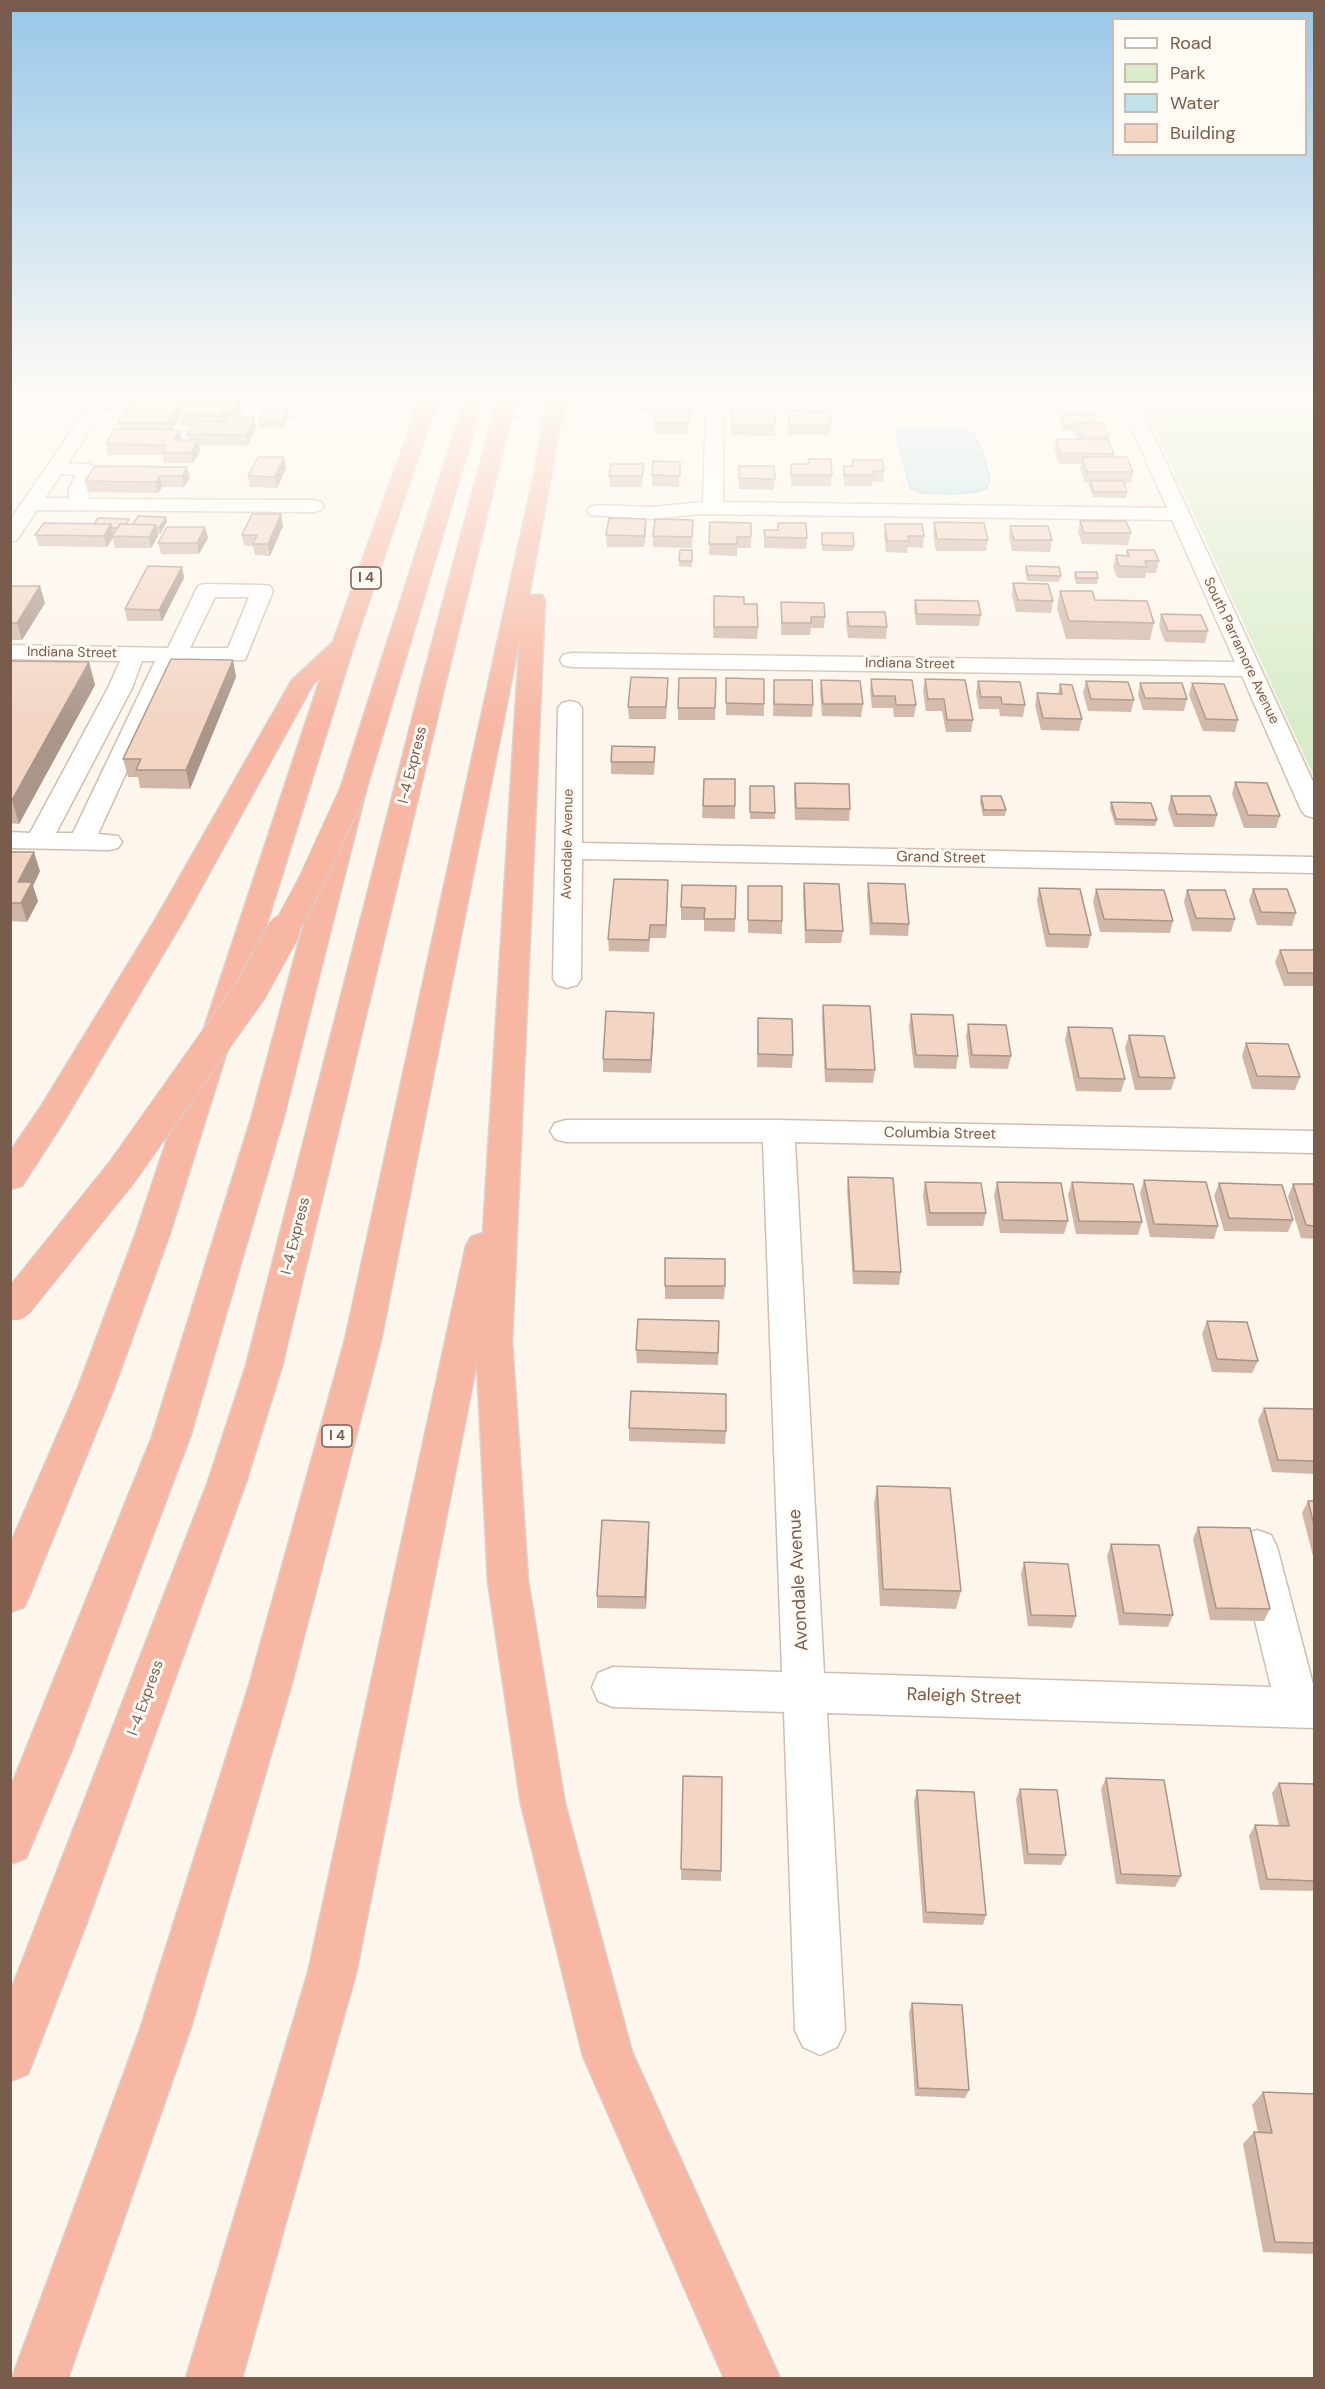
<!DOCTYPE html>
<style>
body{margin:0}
#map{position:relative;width:1325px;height:2389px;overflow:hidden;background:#fdf6ec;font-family:"DM Sans",sans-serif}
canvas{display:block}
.frame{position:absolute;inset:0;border:12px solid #7a5c4d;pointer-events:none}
.legend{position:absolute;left:1112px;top:18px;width:195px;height:138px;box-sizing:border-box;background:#fffaf3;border:2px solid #cabbb1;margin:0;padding:8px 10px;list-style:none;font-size:18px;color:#7a5c4d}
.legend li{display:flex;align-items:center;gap:12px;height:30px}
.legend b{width:30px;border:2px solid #cabbb1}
</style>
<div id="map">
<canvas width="1325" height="2389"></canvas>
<div class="frame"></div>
<ul class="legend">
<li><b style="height:8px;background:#fff"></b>Road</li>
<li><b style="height:16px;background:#d8ecc9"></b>Park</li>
<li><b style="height:16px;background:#bfe3e8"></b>Water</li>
<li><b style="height:16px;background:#f3d5c3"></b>Building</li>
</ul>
</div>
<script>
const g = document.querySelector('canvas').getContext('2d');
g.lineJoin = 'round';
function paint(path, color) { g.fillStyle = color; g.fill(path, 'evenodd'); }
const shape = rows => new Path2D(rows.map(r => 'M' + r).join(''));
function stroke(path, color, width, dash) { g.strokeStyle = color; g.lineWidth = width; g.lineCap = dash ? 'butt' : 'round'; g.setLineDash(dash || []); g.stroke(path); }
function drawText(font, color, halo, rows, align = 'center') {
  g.font = font + ' "DM Sans",sans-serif'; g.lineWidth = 6; g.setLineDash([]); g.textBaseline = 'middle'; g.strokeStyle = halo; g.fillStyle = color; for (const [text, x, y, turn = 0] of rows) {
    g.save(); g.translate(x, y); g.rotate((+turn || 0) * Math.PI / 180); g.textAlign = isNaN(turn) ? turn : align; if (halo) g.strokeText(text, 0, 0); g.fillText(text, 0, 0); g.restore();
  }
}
const green = shape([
 [1314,411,1314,777,1149,417,1153,413]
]);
const water = shape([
 [902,428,967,430,975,435,983,454,990,480,987,488,978,492,952,494,920,493,910,488,895,431,902,428]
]);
const minor = shape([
 [10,394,340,394,372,395,378,396,381,400,378,404,372,405,109,401,68,463,88,464,95,466,97,470,89,489,89,499,314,500,321,502,324,506,321,510,314,512,37,510,17,540,10,542,10,520,92,401,18,399,12,398,10,394],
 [61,474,76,475,69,489,69,498,45,498,61,474],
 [610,394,630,394,645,398,1120,403,1116,394,1134,394,1138,403,1314,402,1314,412,1143,413,1314,784,1314,818,1305,815,1301,810,1242,676,571,667,563,665,560,660,563,655,571,653,1235,662,1172,520,700,514,651,519,590,515,587,511,590,507,597,505,651,507,703,502,706,409,645,408,621,404,610,394],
 [724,409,1125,413,1167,508,723,502,724,409],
 [207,584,262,585,270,586,273,591,245,660,177,662,98,834,118,836,122,842,118,848,109,850,10,848,10,832,30,833,108,688,120,661,10,659,10,645,168,648,196,590,199,585,207,584],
 [215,597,249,597,228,648,190,648,215,597],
 [142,661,155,661,73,833,56,833,132,688,142,661],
 [570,701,578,703,582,708,582,843,1314,857,1314,873,582,859,581,979,577,985,567,988,557,985,553,979,558,708,562,703,570,701],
 [566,1120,778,1120,1314,1131,1314,1153,795,1142,824,1673,1271,1687,1237,1547,1243,1535,1257,1530,1271,1535,1277,1547,1314,1688,1314,1728,827,1713,845,2030,837,2047,820,2055,803,2047,795,2030,784,1712,613,1707,598,1701,592,1687,598,1673,613,1667,782,1672,763,1142,566,1142,555,1139,550,1131,555,1123,566,1120]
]);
const highway = shape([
 [422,394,440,394,354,645,170,1233,114,1388,30,1594,24,1607,10,1612,10,1545,78,1388,136,1233,321,677,313,684,185,917,64,1121,22,1186,10,1189,10,1152,42,1105,157,917,292,680,333,642,422,394],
 [467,394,485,394,366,790,284,1116,190,1437,71,1752,26,1858,10,1864,10,1789,152,1437,252,1116,340,790,467,394],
 [499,394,517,394,446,681,282,1366,246,1482,87,1922,28,2074,10,2081,10,1993,208,1482,246,1366,422,681,499,394],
 [548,394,566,394,529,595,542,595,545,600,512,1341,528,1581,565,1804,632,2052,780,2378,724,2378,583,2056,521,1804,488,1581,477,1362,356,1973,242,2378,186,2378,308,1973,466,1246,471,1237,483,1233,520,637,381,1340,291,1686,190,2030,68,2378,12,2378,140,2030,249,1686,345,1340,535,470,548,394]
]);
const highwayBridgeFar1 = shape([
 [284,932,310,884,353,790]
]);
const highwayBridge = shape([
 [16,1304,122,1172,251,990,284,930]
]);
const wall = shape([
 [183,398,185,405,242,411,239,417,254,417,256,428,247,446,199,445,200,451,193,463,164,463,163,455,108,455,106,444,120,429,118,423],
 [179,418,181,426,192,426,187,434,188,440,182,440,172,430],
 [732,409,775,425,775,436,731,435],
 [689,410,688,434,655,433,655,423],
 [788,411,831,425,830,435,788,435],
 [1061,415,1095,423,1109,437,1108,440,1114,454,1113,457,1133,472,1131,483,1124,483,1127,492,1126,498,1093,497,1089,486,1089,483,1085,483,1080,468,1081,464,1059,464,1054,450,1056,439,1077,440,1075,434,1075,431,1063,431,1060,420],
 [289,416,283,428,260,427,259,422],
 [284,457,286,468,277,488,250,487,248,476],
 [808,459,832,475,831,486,791,486,791,464,808,464],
 [853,460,884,471,883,482,873,482,872,486,844,486,843,476,844,466,852,466],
 [680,462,679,487,652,486,652,475],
 [644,464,642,487,610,487,609,476],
 [739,466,775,479,774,490,739,489],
 [187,467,190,478,184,487,162,487,158,493,88,492,85,481],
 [166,517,167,522,160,534,158,534,158,536,151,548,115,548,113,538,107,547,39,546,35,535,133,524],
 [693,520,692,548,653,547,653,536],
 [1080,521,1131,533,1128,545,1082,544,1078,532],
 [710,522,751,537,751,548,737,548,737,556,709,555],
 [934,522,988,540,986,551,936,551,933,534],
 [778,523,807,538,806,549,764,548,764,530,777,530],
 [885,524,924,536,923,548,908,547,907,553,886,552,884,535],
 [283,526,270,556,255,555,253,546,244,546,242,535],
 [1010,526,1052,540,1050,552,1012,551,1009,537],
 [205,527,208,538,199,554,161,554,158,543],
 [646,530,644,547,607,547,606,535],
 [822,533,854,546,853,551,822,551],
 [680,550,692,550,692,567,679,566],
 [1127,550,1159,561,1156,573,1146,573,1145,578,1117,578,1113,567,1116,555,1126,556],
 [1026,566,1061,576,1059,582,1027,581,1025,572],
 [182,567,184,578,162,621,127,621,125,609],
 [1075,572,1098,578,1097,584,1076,584,1074,578],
 [1013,583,1053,601,1051,613,1016,612,1012,595],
 [10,586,45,603,22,640,10,640],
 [1060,591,1095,600,1154,623,1150,640,1066,639,1057,608],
 [714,596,744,604,758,627,757,639,713,638],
 [915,600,981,615,979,626,916,625,914,611],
 [781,602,825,617,824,628,811,628,810,635,781,635],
 [847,612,887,627,886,639,848,638,846,623],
 [1161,614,1208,631,1205,643,1165,642,1159,626],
 [233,660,236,677,190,789,140,788,138,777,128,777,123,759],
 [10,661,89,662,95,685,19,824,10,823],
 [716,678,715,720,678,720,678,708],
 [726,678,764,704,764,716,726,715],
 [871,679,916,705,914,717,894,717,893,708,872,708,870,691],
 [925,679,973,720,971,732,946,732,942,711,926,711,923,691],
 [774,680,813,705,812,717,773,716],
 [821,680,863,704,861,717,822,716,820,692],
 [978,681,1025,705,1023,717,1000,716,999,709,979,709,976,693],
 [1086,681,1134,700,1131,712,1088,711,1083,693],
 [1140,683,1187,699,1184,711,1143,710,1138,695],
 [1192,683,1238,720,1235,732,1203,731,1189,695],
 [1060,684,1082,719,1079,731,1041,730,1035,705,1037,693,1058,694],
 [668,690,666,719,629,719,628,707],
 [655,759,654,775,611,774,611,762],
 [704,779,735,779,735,819,702,818],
 [1235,782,1280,816,1276,828,1244,828,1232,794],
 [795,783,850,809,849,821,795,820,794,795],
 [750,786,775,813,775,819,750,819],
 [981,796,1006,810,1005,816,983,816,980,802],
 [1171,796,1217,815,1214,827,1174,827,1168,809],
 [1111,802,1157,820,1155,826,1115,825,1110,808],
 [10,852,40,871,33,886,38,901,27,922,10,921],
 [668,880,666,938,650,938,649,952,609,951,608,939],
 [804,883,843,931,841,943,805,943,803,896],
 [868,883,909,924,908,936,870,935,867,896],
 [736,886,735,932,704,931,704,920,681,920,681,907],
 [748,886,782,921,782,934,748,933],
 [1039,888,1091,935,1088,948,1046,947,1037,901],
 [1096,889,1173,921,1170,933,1100,932,1093,902],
 [1253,889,1296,913,1292,926,1257,925,1249,901],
 [1187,890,1235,919,1231,932,1192,931,1184,902],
 [1280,950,1314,950,1314,986,1284,986,1275,962],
 [823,1005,875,1070,873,1083,825,1082,822,1018],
 [911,1014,958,1056,956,1069,914,1068,909,1027],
 [758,1018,793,1055,792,1068,757,1067],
 [968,1024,1011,1056,1008,1069,970,1068,966,1037],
 [654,1026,651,1073,603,1072,603,1059],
 [1068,1027,1125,1079,1121,1092,1076,1091,1065,1040],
 [1129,1035,1175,1078,1171,1090,1135,1090,1125,1048],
 [1246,1043,1300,1077,1295,1090,1252,1089,1242,1056],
 [848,1177,901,1272,899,1285,853,1284,847,1190],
 [1144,1180,1218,1226,1214,1239,1150,1237,1140,1193],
 [925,1182,986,1213,983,1226,927,1226,923,1195],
 [997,1182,1068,1221,1064,1234,1000,1233,994,1195],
 [1072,1182,1142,1222,1138,1235,1076,1234,1068,1195],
 [1219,1183,1293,1220,1288,1232,1224,1231,1214,1196],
 [1293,1184,1314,1184,1314,1239,1301,1238,1288,1197],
 [665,1258,725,1286,724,1299,665,1299],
 [719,1321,718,1365,637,1363,636,1350],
 [1207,1321,1258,1361,1252,1373,1212,1372,1202,1334],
 [1264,1408,1314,1409,1314,1474,1272,1472,1258,1420],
 [629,1428,726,1431,725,1444,629,1441],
 [877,1486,961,1591,956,1609,880,1606,874,1504],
 [1308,1501,1314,1501,1314,1560,1302,1513],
 [649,1522,646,1609,597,1608,597,1596],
 [1198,1527,1270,1609,1264,1621,1210,1620,1193,1539],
 [1111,1544,1173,1615,1168,1627,1119,1625,1107,1556],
 [1024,1562,1076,1616,1072,1628,1028,1626,1021,1574],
 [683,1776,721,1871,721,1881,681,1880],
 [1106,1778,1181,1876,1175,1887,1116,1884,1101,1789],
 [1279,1783,1314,1784,1314,1891,1260,1890,1249,1836,1255,1825,1279,1826,1272,1793],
 [1020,1789,1066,1855,1061,1865,1024,1864,1016,1799],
 [917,1790,986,1915,983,1925,923,1923,914,1801],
 [912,2003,969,2090,965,2098,915,2096,909,2013],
 [1263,2092,1314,2094,1314,2254,1263,2252,1243,2144,1254,2132,1258,2132,1252,2105]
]);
const shadedWall = shape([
 [183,398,185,408,179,415,179,418,170,434,167,423],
 [240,400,242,411,237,420,235,410],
 [224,410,226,420,223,426,221,416],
 [288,410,289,416,283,428,282,422],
 [254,417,256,428,247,446,245,435],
 [180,430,182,441,174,440],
 [198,440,200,451,193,463,191,453],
 [284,457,286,468,277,488,275,477],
 [187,467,190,478,184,487,182,476],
 [160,476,162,487,158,493,156,482],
 [281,514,283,526,270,556,268,544],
 [166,517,167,522,160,534,159,528],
 [646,519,646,530,644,547,644,536],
 [111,524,114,535,112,536,113,538,107,547,104,536],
 [156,525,158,536,151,548,149,537],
 [205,527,208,538,199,554,197,543],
 [182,567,184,578,162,621,159,610],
 [40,586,45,603,22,640,17,623],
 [233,660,236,677,190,789,186,770],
 [89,662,95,685,19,824,12,800],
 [34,852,40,871,33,886,38,901,27,922,21,903,18,882],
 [668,880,668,893,666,938,666,925],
 [654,1013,654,1026,651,1073,651,1060],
 [649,1522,649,1534,646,1609,645,1597]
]);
const building = shape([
 [136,397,183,398,167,423,118,423,136,397],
 [203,400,240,400,235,410,224,410,221,416,179,415,186,403,201,403,203,400],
 [732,409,775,410,775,425,732,425,732,409],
 [265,410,288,410,282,422,259,422,265,410],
 [656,410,689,410,688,423,655,423,656,410],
 [788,411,830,412,831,425,789,424,788,411],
 [1061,415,1092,415,1095,423,1077,423,1076,426,1064,425,1061,415],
 [229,417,254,417,245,435,187,434,194,422,226,422,229,417],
 [1077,423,1103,423,1109,437,1082,437,1077,423],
 [115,429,180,430,174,440,198,440,191,453,162,452,166,445,106,444,115,429],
 [1056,439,1108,440,1114,454,1060,453,1056,439],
 [258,457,284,457,275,477,248,476,258,457],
 [1082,457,1127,457,1133,472,1087,472,1082,457],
 [808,459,831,459,832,475,791,475,791,464,809,464,808,459],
 [853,460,882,460,884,471,873,471,873,475,844,475,844,466,853,466,853,460],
 [653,461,680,462,680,476,652,475,653,461],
 [611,464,644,464,642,476,609,476,611,464],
 [95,466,187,467,182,476,160,476,156,482,85,481,95,466],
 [739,466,774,466,775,479,739,478,739,466],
 [1090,481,1123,481,1127,492,1094,492,1090,481],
 [252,514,281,514,268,544,253,544,257,535,242,535,252,514],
 [138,516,166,517,159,528,157,528,156,525,133,524,138,516],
 [98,518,129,519,126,524,120,524,118,528,112,528,111,524,94,524,98,518],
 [609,518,646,519,644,536,606,535,609,518],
 [655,519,693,520,692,537,653,536,655,519],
 [1080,521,1126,521,1131,533,1084,533,1080,521],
 [710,522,751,523,751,537,737,537,737,544,709,544,710,522],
 [934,522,984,523,988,540,937,539,934,522],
 [44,523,111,524,104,536,35,535,44,523],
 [778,523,806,523,807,538,765,537,764,530,778,530,778,523],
 [120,524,156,525,149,537,112,536,120,524],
 [885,524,922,524,924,536,908,536,909,541,887,541,885,524],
 [1010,526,1048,526,1052,540,1014,540,1010,526],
 [167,527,205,527,197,543,158,543,167,527],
 [822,533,853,533,854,546,822,545,822,533],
 [680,550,692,550,692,561,679,561,680,550],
 [1127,550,1154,550,1159,561,1145,561,1147,567,1119,566,1116,555,1129,556,1127,550],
 [148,566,182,567,159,610,125,609,148,566],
 [1026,566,1059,567,1061,576,1028,575,1026,566],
 [1075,572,1097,572,1098,578,1077,578,1075,572],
 [1013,583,1048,584,1053,601,1018,600,1013,583],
 [10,586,40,586,17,623,10,623,10,586],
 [1060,591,1092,591,1095,600,1147,601,1154,623,1069,621,1060,591],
 [714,596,744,597,744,604,757,604,758,627,714,627,714,596],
 [915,600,978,601,981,615,917,614,915,600],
 [781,602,824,603,825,617,811,617,811,623,782,623,781,602],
 [847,612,885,612,887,627,849,626,847,612],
 [1161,614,1201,615,1208,631,1168,631,1161,614],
 [171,659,233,660,186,770,136,770,141,759,123,759,171,659],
 [10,661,89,662,12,800,10,800,10,661],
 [631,677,668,678,666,707,628,707,631,677],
 [679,678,716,678,715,708,678,708,679,678],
 [726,678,764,679,764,704,726,703,726,678],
 [871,679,912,680,916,705,896,705,895,696,873,696,871,679],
 [925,679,965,680,973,720,947,720,944,699,928,699,925,679],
 [774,680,812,680,813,705,774,704,774,680],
 [821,680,860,681,863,704,823,704,821,680],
 [978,681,1020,682,1025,705,1002,704,1001,697,981,697,978,681],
 [1086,681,1128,682,1134,700,1091,699,1086,681],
 [1140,683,1182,683,1187,699,1145,698,1140,683],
 [1192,683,1224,684,1238,720,1206,719,1192,683],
 [1060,684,1072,685,1082,719,1043,718,1037,693,1062,694,1060,684],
 [612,746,655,747,654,762,611,762,612,746],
 [704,779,735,779,735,806,703,806,704,779],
 [1235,782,1267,783,1280,816,1248,815,1235,782],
 [795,783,849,784,850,809,796,808,795,783],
 [750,786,774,786,775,813,750,812,750,786],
 [981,796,1001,796,1006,810,984,810,981,796],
 [1171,796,1210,796,1217,815,1177,814,1171,796],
 [1111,802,1151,803,1157,820,1116,819,1111,802],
 [10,852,34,852,18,882,32,882,21,903,10,903,10,852],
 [614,879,668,880,666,925,650,925,649,940,608,939,614,879],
 [804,883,839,884,843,931,806,930,804,883],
 [868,883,905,884,909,924,872,923,868,883],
 [682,885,736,886,735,919,704,919,705,908,681,907,682,885],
 [748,886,782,886,782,921,748,920,748,886],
 [1039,888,1080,889,1091,935,1049,934,1039,888],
 [1096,889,1164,890,1173,921,1104,919,1096,889],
 [1253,889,1287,889,1296,913,1261,912,1253,889],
 [1187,890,1225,890,1235,919,1196,918,1187,890],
 [1280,950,1314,950,1314,973,1288,973,1280,950],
 [823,1005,870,1006,875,1070,826,1069,823,1005],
 [606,1011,654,1013,651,1060,603,1059,606,1011],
 [911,1014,953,1015,958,1056,916,1055,911,1014],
 [758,1018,792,1019,793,1055,758,1054,758,1018],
 [968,1024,1006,1025,1011,1056,972,1055,968,1024],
 [1068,1027,1112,1028,1125,1079,1079,1078,1068,1027],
 [1129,1035,1164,1036,1175,1078,1139,1077,1129,1035],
 [1246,1043,1288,1044,1300,1077,1257,1076,1246,1043],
 [848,1177,893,1178,901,1272,854,1271,848,1177],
 [1144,1180,1206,1182,1218,1226,1154,1224,1144,1180],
 [925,1182,981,1183,986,1213,930,1213,925,1182],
 [997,1182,1061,1183,1068,1221,1003,1220,997,1182],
 [1072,1182,1133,1184,1142,1222,1079,1221,1072,1182],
 [1219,1183,1282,1185,1293,1220,1229,1218,1219,1183],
 [1293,1184,1314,1184,1314,1226,1306,1225,1293,1184],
 [665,1258,725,1259,725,1286,665,1286,665,1258],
 [638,1319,719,1321,718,1353,636,1350,638,1319],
 [1207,1321,1247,1322,1258,1361,1217,1359,1207,1321],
 [631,1391,726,1394,726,1431,629,1428,631,1391],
 [1264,1408,1314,1409,1314,1461,1278,1460,1264,1408],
 [877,1486,950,1488,961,1591,883,1589,877,1486],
 [1308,1501,1314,1501,1314,1525,1308,1501],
 [602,1520,649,1522,645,1597,597,1596,602,1520],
 [1198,1527,1250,1528,1270,1609,1216,1608,1198,1527],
 [1111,1544,1159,1545,1173,1615,1124,1613,1111,1544],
 [1024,1562,1068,1564,1076,1616,1031,1615,1024,1562],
 [683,1776,722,1777,721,1871,681,1869,683,1776],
 [1106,1778,1164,1780,1181,1876,1121,1874,1106,1778],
 [1279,1783,1314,1784,1314,1881,1267,1879,1255,1825,1289,1826,1279,1783],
 [1020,1789,1057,1790,1066,1855,1028,1854,1020,1789],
 [917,1790,974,1792,986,1915,926,1912,917,1790],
 [912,2003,962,2005,969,2090,918,2088,912,2003],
 [1263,2092,1314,2094,1314,2243,1275,2242,1254,2132,1272,2133,1263,2092]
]);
const shields = [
 [366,578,30],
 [337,1436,30]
];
const shieldNames = [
 ["I 4",366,578],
 ["I 4",337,1436]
];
const farStreetnames = [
 ["South Parramore Avenue",1241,651,65],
 ["Indiana Street",72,653,1],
 ["Indiana Street",910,664,1],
 ["Avondale Avenue",568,844,-89]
];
const streetNames = [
 ["I-4 Express",413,765,-76],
 ["Grand Street",941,858,1],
 ["Columbia Street",940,1134,1],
 ["I-4 Express",296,1236,-76],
 ["I-4 Express",146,1698,-70]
];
const nearStreetnames = [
 ["Avondale Avenue",799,1580,-93],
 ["Raleigh Street",964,1697,2]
];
paint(green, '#d8ecc9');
paint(water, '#bfe3e8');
stroke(water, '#a5d3da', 1.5);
stroke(minor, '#d1beb0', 3);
stroke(highway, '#dad1cd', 3);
paint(minor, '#fff');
paint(highway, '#f7b7a3');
stroke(highwayBridgeFar1, '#dad1cd', 27, []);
stroke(highwayBridge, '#dad1cd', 34, []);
stroke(highwayBridgeFar1, '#f7b7a3', 25);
stroke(highwayBridge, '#f7b7a3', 32);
paint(wall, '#d1b7a8');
paint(shadedWall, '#aa9588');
paint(building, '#f3d5c3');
stroke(building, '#aa9588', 1.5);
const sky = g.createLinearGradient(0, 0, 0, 729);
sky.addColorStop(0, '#97c7e8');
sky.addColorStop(0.54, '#fefbf6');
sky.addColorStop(1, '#fefbf600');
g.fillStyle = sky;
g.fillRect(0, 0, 1325, 729);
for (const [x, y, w] of shields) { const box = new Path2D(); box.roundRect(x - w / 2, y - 11, w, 22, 4.5); g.fillStyle = '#fffaf3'; g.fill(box); stroke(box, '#7a5c4d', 1.5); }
drawText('bold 14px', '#7a5c4d', null, shieldNames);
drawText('14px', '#7a5c4d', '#fffaf3', farStreetnames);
drawText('15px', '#7a5c4d', '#fffaf3', streetNames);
drawText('18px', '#7a5c4d', '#fffaf3', nearStreetnames);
</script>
